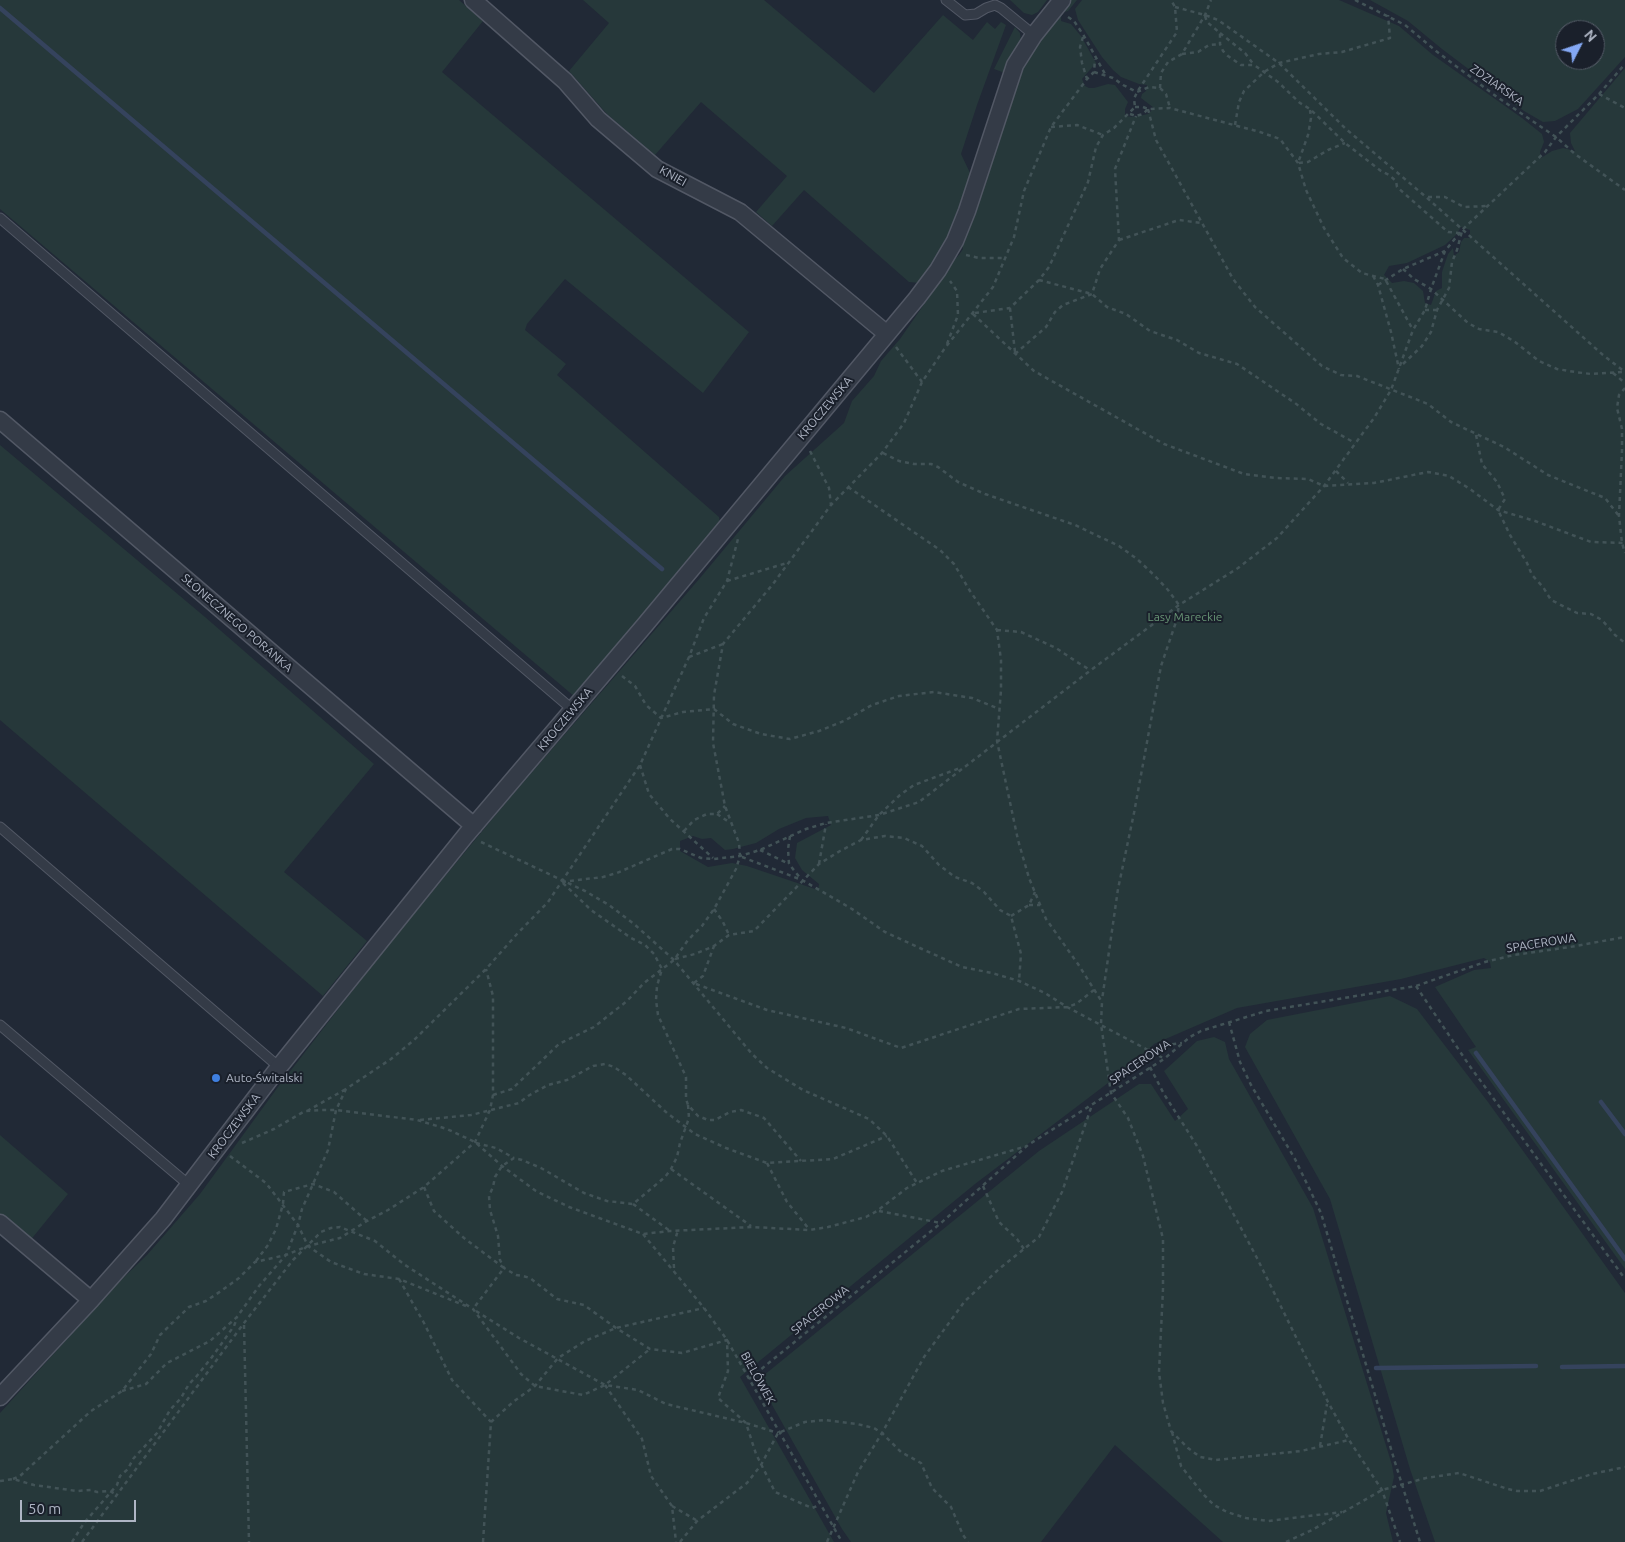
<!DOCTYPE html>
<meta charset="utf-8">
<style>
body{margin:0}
#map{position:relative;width:1625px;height:1542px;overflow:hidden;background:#212936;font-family:Ubuntu,sans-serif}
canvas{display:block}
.north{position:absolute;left:1555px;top:20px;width:50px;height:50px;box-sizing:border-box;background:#1a202b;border:1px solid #555c68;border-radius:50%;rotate:49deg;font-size:14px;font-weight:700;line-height:20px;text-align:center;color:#aeb5c4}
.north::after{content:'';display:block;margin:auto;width:18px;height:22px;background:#84a8f4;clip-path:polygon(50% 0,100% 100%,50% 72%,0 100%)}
.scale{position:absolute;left:20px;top:1500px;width:116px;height:22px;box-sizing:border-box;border:2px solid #aeb5c4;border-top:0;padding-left:6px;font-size:15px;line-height:18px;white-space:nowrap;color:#aeb5c4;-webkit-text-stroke:4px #1a202b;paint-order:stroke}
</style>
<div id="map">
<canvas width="1625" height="1542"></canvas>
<div class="north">N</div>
<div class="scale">50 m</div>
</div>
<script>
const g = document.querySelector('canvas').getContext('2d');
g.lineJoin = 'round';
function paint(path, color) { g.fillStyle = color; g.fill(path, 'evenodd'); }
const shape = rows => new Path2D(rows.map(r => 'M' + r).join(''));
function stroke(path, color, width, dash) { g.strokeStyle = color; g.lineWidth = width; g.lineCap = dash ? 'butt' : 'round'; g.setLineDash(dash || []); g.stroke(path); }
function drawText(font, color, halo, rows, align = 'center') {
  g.font = font + ' Ubuntu,sans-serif'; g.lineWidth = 4; g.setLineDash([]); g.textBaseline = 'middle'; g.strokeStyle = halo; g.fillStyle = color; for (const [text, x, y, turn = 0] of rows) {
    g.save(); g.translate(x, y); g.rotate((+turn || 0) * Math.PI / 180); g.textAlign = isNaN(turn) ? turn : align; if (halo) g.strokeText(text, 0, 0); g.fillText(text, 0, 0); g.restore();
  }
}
const green = shape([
 [0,0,459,0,483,21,442,72,749,332,703,393,565,279,527,324,525,330,566,364,557,375,719,517,720,523,575,697,0,209],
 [583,0,764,0,874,93,943,15,973,40,987,22,995,29,1001,22,1006,25,977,105,961,154,971,175,949,239,920,283,909,282,804,190,772,226,756,212,787,176,701,102,655,155,607,114,569,71,609,23],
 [1010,0,1047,0,1038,12,1032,15,1024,13],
 [1070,0,1077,0,1068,11,1064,12,1061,17,1061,21,1071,24,1081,36,1096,63,1082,79,1085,86,1089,88,1094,88,1108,84,1115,85,1128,102,1125,109,1125,116,1134,117,1148,114,1154,108,1141,98,1142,94,1146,91,1147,85,1139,84,1121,77,1113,70,1102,57,1078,20,1075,9,1082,0,1339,0,1399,26,1433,55,1522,118,1542,134,1544,142,1540,152,1541,158,1552,151,1563,148,1575,151,1571,143,1570,133,1625,68,1625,1269,1468,1050,1476,1047,1435,987,1474,970,1491,968,1490,962,1484,958,1401,979,1237,1008,1154,1044,1137,1061,975,1184,740,1377,834,1542,0,1542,0,1413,119,1282,147,1255,200,1194,278,1087,384,950,508,800,700,578,785,476,844,423,852,401,874,376,881,361,900,339,945,274,952,262,959,255,963,249,962,245,1017,79,1031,51],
 [1461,227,1470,230,1470,238,1464,238,1461,242,1459,252,1454,256,1453,248,1448,254,1442,272,1442,288,1436,291,1431,305,1425,303,1423,291,1414,283,1404,281,1392,283,1384,275,1389,266,1407,263,1445,245,1456,235],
 [828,816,831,825,797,843,795,858,802,870,819,884,818,890,747,866,732,863,708,867,680,851,680,841,693,836,702,839,711,838,725,850,733,849,756,843,779,829,806,818],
 [1370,0,1625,0,1625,57,1578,109,1555,121,1543,122,1524,111,1442,49,1408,21],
 [1565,30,1595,30,1595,60,1565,60],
 [1015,27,1020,33,1021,41,1005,73,994,69],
 [0,445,205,617,374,764,284,872,367,941,323,996,0,720],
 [1390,996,1417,1009,1488,1102,1625,1293,1625,1542,1435,1542,1410,1469,1330,1199,1245,1047,1250,1034,1267,1020],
 [1214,1037,1225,1042,1229,1059,1313,1208,1392,1465,1394,1477,1386,1513,1393,1542,1223,1542,1115,1445,1041,1542,851,1542,842,1529,758,1380,1039,1151,1139,1084,1151,1084,1175,1121,1188,1109,1164,1071,1197,1041],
 [0,1135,68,1194,29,1242,0,1217]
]);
const stream = shape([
 [0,8,662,569],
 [1476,1053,1625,1259],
 [1601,1102,1625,1134],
 [1562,1367,1625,1366],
 [1376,1368,1536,1366]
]);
const path = shape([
 [1355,0,1405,25,1436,51,1497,97,1556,137,1575,154,1625,190],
 [1175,7,1205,15,1218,20,1279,63,1346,129,1426,197,1603,355,1625,372],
 [1205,16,1207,22,1220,33,1220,44,1223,51,1228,56,1241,65,1254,65,1257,67,1278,82,1300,103,1310,109,1345,143,1381,171,1389,175,1396,181,1397,187,1448,232,1459,233],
 [1068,17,1074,21,1084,36,1105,74],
 [1220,33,1245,53,1254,65],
 [1083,37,1080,47,1082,63,1087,79],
 [1182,54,1198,52,1209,45,1220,44],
 [1094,72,1113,78,1123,85,1137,92,1149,87,1160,88,1166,94,1170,108],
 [1160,88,1161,73,1168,62,1182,54,1205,15,1211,0],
 [1599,94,1625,108],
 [1135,107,1143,107,1148,109,1170,108,1260,132,1280,139,1298,163,1306,190,1324,228,1343,258,1362,273,1385,279,1413,330],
 [1148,109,1156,140,1233,279,1255,307,1322,366,1341,375,1357,376,1428,404,1451,422,1504,447,1548,475,1605,498,1619,516],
 [1310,110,1311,118,1308,135,1298,163,1308,162,1328,150,1345,143],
 [1130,114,1136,116,1143,114,1148,109],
 [1235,125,1239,102,1244,91,1264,72,1279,63,1319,54,1342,52,1390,38,1388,15],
 [1051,127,1077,125,1103,135],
 [1428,197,1445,197,1464,207,1487,206],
 [1119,240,1179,220,1202,223],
 [966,255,979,258,1005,258],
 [1403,269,1414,279,1431,289,1468,323,1479,329,1498,332,1507,337,1515,342,1539,361,1557,369,1575,372,1591,374,1623,372],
 [1373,276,1378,285,1391,332,1399,369],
 [1039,280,1092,294,1107,307,1126,314,1150,331,1177,340,1199,353,1237,364,1295,403,1321,424,1355,443],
 [1378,285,1403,269,1445,251],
 [1010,308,1015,352],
 [1425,310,1437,310],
 [975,313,1010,308,1039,280,1049,267,1088,182,1096,147,1103,135,1114,128,1135,107,1134,99,1137,92,1177,32,1175,7,1171,0],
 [973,314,1034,371,1164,444,1244,474,1276,478,1308,479,1324,486,1374,483,1428,472,1449,476,1470,489,1498,510,1535,521,1591,542,1625,543],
 [947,344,958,315,957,291,950,281],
 [896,347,922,382],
 [1015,354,1046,327,1055,312,1063,305,1092,294,1100,269,1119,240,1115,169,1136,116],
 [1403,364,1422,346,1431,332,1437,310,1449,288,1452,262,1457,250,1462,231],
 [1613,373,1625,383],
 [1625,388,1619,395,1617,408,1622,429,1622,450,1619,516,1622,543,1625,553],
 [1476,435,1482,464,1497,482,1505,499,1498,510,1510,535,1527,563,1532,575,1543,587,1551,600,1577,613,1591,614,1602,620,1615,635,1625,643],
 [810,451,829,488,831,505],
 [883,453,899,461,914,464,931,464,938,467,958,482,985,494,1075,525,1119,546,1137,559,1155,576,1168,590,1179,605,1176,622,1161,666,1134,813,1118,889,1102,1000],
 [1336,471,1348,483],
 [848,487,940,550,954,564,970,591,997,630,1001,660,1001,690,997,741,1018,840,1029,878,1046,919,1078,964,1102,1002,1101,1024,1111,1093,1128,1118,1143,1156,1163,1239,1163,1289,1159,1372,1163,1403,1171,1431,1188,1448,1200,1457,1216,1460,1301,1451,1349,1440],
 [727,581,787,563],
 [997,630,1021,632,1056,648,1077,662,1090,670],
 [689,657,723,644],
 [622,676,635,686,646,705,661,718,683,712,714,709,733,724,761,734,790,739,819,731,844,721,872,705,899,696,934,692,972,698,999,709],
 [640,765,649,794,670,819,713,858],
 [717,814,729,822],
 [684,831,694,820,707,814,717,814,725,806],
 [790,836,788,849,789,864,801,879],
 [861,840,879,815,900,795,914,785,960,768],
 [481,842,585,891,609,905,634,924,674,960,752,1054,767,1068,803,1090,869,1119,887,1136,917,1183],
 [760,850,789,864],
 [742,857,802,880,852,909,885,932,922,949,962,967,992,973,1019,981,1045,993,1067,1007,1163,1058],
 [819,864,826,824],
 [562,882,603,877,617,873,672,849,680,849,701,858,714,859,740,856,760,850,806,829,826,823,879,815,919,802,1091,670,1179,605,1238,568,1277,538,1324,486,1374,418,1391,390,1413,330,1425,310,1431,289,1445,251,1462,230,1545,152,1556,137,1599,94,1625,64],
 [563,883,591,910,631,938,645,945,654,954,662,969,657,986,656,1000,658,1015,686,1077,686,1099,688,1105,698,1116,708,1120,715,1120,730,1112,741,1110,764,1118,801,1161],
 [1029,905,1040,905],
 [714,909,723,922,729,935],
 [1011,916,1029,905,1035,892],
 [675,959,695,954,714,946,729,935,754,931,819,864,840,851,861,840,885,836,904,838,922,846,939,865,955,877,972,883,984,892,1000,910,1011,916,1021,954,1019,981],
 [694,983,703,976,714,946],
 [696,984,767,1010,846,1028,901,1048,1019,1009,1067,1007,1076,1004,1094,990],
 [1416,986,1469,1065,1625,1279],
 [1229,1022,1240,1062,1251,1085,1295,1159,1321,1213,1394,1459,1420,1542],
 [1149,1050,1165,1045,1182,1043],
 [1150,1067,1164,1094,1197,1146,1257,1258,1328,1402,1349,1440,1382,1490,1400,1542],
 [493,1095,512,1089,559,1044,594,1027,627,1001,644,983,674,960,688,940,702,926,714,909,736,869,740,856,739,843,725,806,713,743,714,695,723,644,773,584,831,505,882,453,904,423,922,382,945,348,993,287,1014,237,1024,191,1051,127,1087,79,1094,72,1095,59],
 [688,1105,689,1118,680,1143,677,1157,671,1169,665,1177,633,1204,607,1201,584,1193,541,1168,522,1160,514,1158,502,1166,495,1177,493,1187,489,1196,490,1210,498,1236,500,1260,504,1268,516,1275,523,1276,530,1278,557,1299,584,1305,616,1328,650,1349,682,1353,727,1340,728,1371,718,1398,746,1423,756,1454,775,1492,812,1508,820,1505],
 [307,1111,346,1089],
 [420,1120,471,1115,519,1103,528,1096,548,1085,567,1080,593,1066,605,1064,614,1067,626,1075,667,1113,695,1134,726,1148,767,1163,833,1159,887,1136],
 [242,1143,274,1129,305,1111,321,1110,336,1110,417,1120,447,1129,475,1142,502,1166,536,1191,569,1207,643,1234,670,1231,752,1227,809,1230,828,1227,866,1217,877,1211,907,1188,942,1171,1027,1146],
 [476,1143,496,1148,514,1158],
 [230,1156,266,1183,298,1225,308,1246,331,1262,364,1274,399,1279,466,1306],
 [767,1163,787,1202,809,1229],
 [671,1169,751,1226],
 [983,1186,999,1222,1017,1239,1024,1249],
 [424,1187,434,1211,464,1238,504,1268,473,1309],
 [633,1204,670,1231],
 [879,1211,941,1223],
 [643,1234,704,1308,727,1340,842,1542],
 [256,1261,268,1245,276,1229,283,1204,284,1192,313,1184,334,1192,367,1221],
 [674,1268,673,1247,678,1230],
 [399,1279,424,1323,452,1380,491,1422],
 [476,1311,519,1338,605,1385,638,1390,666,1404,746,1423,778,1433],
 [244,1325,249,1542],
 [749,1379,941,1223,1028,1145,1164,1059,1190,1037,1201,1031,1266,1011,1416,986,1485,962,1514,955,1570,947,1625,937],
 [605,1385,642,1439,651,1476,672,1506,676,1542],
 [122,1391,146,1384,167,1363,210,1341,237,1317,259,1286,286,1255,298,1225,302,1209,328,1150,336,1110,346,1089,391,1059,414,1040,486,969,517,934,548,902,640,765,689,657,704,618,727,581,738,539],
 [1172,1432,1181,1466,1203,1494,1214,1505,1227,1512,1246,1518,1268,1521,1342,1512],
 [1320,1446,1327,1404],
 [13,1479,20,1476,91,1411,122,1391,151,1354,160,1335,189,1307,206,1301,221,1291,239,1278,255,1262,286,1255,308,1246,340,1238,367,1221,388,1210,424,1187,475,1142,490,1110,493,1095,493,996,486,969],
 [0,1481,13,1479,34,1485,77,1491,91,1490,97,1492,110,1491,117,1495],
 [672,1506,696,1520],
 [72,1542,84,1523,117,1485,120,1476,128,1469,133,1459,157,1433,170,1410,181,1398,189,1384,196,1377,212,1357,234,1326,237,1318],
 [82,1542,244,1323,293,1260,321,1232,331,1228,340,1227,375,1241,405,1265,473,1309,521,1374,535,1386,583,1395,605,1385,650,1349],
 [483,1542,491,1422,513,1402,535,1386,558,1358,585,1341,616,1328,704,1308],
 [680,1542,697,1521,747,1483,761,1465,778,1433,805,1422,825,1420,857,1424,874,1428,882,1433,901,1452,921,1463,932,1488,951,1507,963,1535,968,1542],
 [827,1542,858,1472,882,1433,924,1357,965,1301,999,1269,1039,1237,1062,1192,1092,1105],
 [1286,1542,1312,1530,1382,1490,1426,1478,1459,1473,1508,1489,1517,1491,1540,1491,1592,1474,1625,1467]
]);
const service = shape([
 [946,0,965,15,976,14,986,8,995,5,1001,8,1034,35],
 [0,218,573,710],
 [0,827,279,1067],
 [0,1025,189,1185]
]);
const minor = shape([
 [473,0,565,81,598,119,657,169,740,212,887,334],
 [0,420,474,826],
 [0,1223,91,1300],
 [0,1397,91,1300,163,1219,279,1067,466,835,644,626,917,298,938,270,955,241,967,211,1015,65,1034,35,1062,0]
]);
const markers = [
 [216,1078,5,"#3f7fe0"]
];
const streetNames = [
 ["ZDZIARSKA",1497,85,35],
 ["KNIEI",673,176,29],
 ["KROCZEWSKA",825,408,-50],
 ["SŁONECZNEGO PORANKA",237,623,41],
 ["KROCZEWSKA",565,719,-50],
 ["SPACEROWA",1541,943,-9],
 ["SPACEROWA",1140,1062,-34],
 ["KROCZEWSKA",234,1126,-53],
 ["SPACEROWA",820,1310,-39],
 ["BIELÓWEK",758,1378,61]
];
const parkNames = [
 ["Lasy Mareckie",1185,617]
];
const poiNames = [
 ["Auto-Świtalski",226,1078]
];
paint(green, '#26383a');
stroke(stream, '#35435d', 4.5);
stroke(service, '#525865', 11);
stroke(minor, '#525865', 19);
stroke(path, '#425357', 2.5, [4, 4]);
stroke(service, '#343b47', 9);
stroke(minor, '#343b47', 16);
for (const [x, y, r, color] of markers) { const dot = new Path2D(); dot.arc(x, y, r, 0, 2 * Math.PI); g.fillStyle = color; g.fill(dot); stroke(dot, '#1a202b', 2); }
drawText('12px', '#aeb5c4', '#1a202b', streetNames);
drawText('12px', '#679374', '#1a202b', parkNames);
drawText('12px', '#aeb5c4', '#1a202b', poiNames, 'left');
</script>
